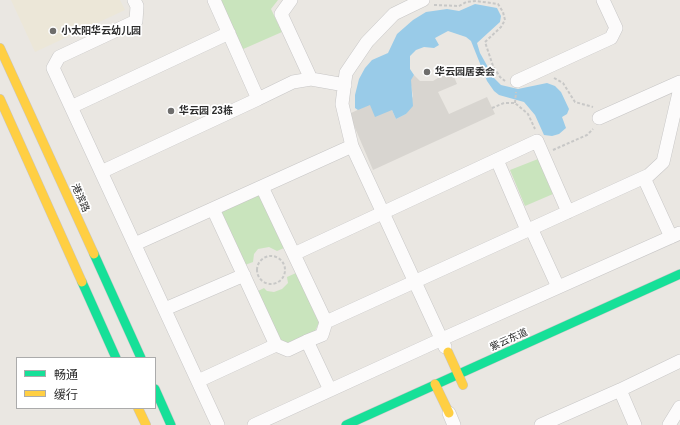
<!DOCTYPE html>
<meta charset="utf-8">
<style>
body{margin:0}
#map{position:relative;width:680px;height:425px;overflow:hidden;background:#eae7e2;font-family:Helvetica,"Noto Sans SC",sans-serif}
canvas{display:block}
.legend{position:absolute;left:16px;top:357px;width:140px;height:52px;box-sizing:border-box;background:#fff;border:1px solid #ababab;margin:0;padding:5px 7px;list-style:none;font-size:12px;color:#2c2c2c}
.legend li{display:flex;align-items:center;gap:8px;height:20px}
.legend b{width:20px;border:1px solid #ababab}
</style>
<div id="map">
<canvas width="680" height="425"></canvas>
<ul class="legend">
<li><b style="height:5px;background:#16e098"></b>畅通</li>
<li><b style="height:5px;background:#ffcf43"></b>缓行</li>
</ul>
</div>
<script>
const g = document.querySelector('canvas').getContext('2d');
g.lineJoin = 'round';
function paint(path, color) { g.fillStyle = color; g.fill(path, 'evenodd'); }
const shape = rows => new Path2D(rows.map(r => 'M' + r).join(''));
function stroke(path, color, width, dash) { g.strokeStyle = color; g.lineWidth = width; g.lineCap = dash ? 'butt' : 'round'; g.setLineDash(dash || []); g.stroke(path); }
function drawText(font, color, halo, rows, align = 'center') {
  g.font = font + ' Helvetica,"Noto Sans SC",sans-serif'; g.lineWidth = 3.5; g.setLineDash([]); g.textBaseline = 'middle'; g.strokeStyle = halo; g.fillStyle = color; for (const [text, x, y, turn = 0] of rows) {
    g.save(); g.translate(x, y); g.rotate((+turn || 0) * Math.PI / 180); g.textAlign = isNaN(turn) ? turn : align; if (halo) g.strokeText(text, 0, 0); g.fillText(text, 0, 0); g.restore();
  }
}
const education = shape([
 [11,0,120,0,125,10,35,52]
]);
const green = shape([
 [220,0,278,0,271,9,282,32,241,50],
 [538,159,553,194,525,206,510,170],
 [259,194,284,248,277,251,269,247,258,249,254,254,253,262,245,265,219,212],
 [296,273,319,323,315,331,288,344,280,340,256,292,264,288,267,291,274,292,282,289,288,283,287,277]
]);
const plaza = shape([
 [449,65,457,84,438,92,449,114,487,97,495,114,373,170,349,114,370,104,392,110,396,119,406,114,413,96,410,80,414,75,420,81,433,81,441,76,444,67]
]);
const water = shape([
 [475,4,497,8,501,16,500,22,477,43,480,53,494,78,501,85,518,89,547,83,555,86,561,92,569,109,567,114,562,117,566,128,559,134,552,136,544,135,535,115,524,102,499,95,494,91,487,81,471,41,466,37,448,31,435,38,439,45,434,48,424,47,416,50,410,56,410,69,414,75,411,80,413,106,406,114,396,119,392,110,375,117,370,105,358,110,355,108,355,95,359,79,365,68,372,60,388,53,397,34,413,20,426,12,447,9,459,11]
]);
const path = shape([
 [434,5,459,6,466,2,476,1,498,4,503,12,505,20,501,27,485,42,493,66,500,77,505,81],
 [554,78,563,83,575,102,593,107],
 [515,103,516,92],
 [492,108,504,103,515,103,528,114,535,129],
 [553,150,587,135,593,129],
 '257 270a14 14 0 1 1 28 0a14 14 0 1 1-28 0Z'
]);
const street = shape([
 [134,0,137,6,136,21,59,57,53,68,218,425],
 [214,0,258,99,293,82,311,79,345,85],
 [291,0,281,14,311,79],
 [423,0,394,14,367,42,346,73,342,104,352,146,445,347],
 [517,81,611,38,616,28,603,0],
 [71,107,229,33],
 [599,118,680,82],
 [497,160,527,230],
 [101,172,258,99],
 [644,178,671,237],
 [213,209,276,345,288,350,307,341,322,335,326,322,262,187],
 [531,228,558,287],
 [135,244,352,146],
 [294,254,537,141,568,212],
 [165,309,244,275],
 [326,322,649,175,663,162,680,88],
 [307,341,330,390],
 [198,381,276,345],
 [449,413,454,425],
 [254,425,442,339,680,233],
 [541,425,620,390],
 [635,425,620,390,680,361],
 [669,425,680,407]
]);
const fast = shape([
 [94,254,141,358],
 [82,282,116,358],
 [155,389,171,425],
 [346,425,680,274]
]);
const slow = shape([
 [0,48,94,254],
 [0,99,82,282],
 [448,352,463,385],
 [435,384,449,413],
 [138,408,146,425]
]);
const markers = [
 [53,31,4,"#6e6d6c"],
 [427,72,4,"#6e6d6c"],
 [171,111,4,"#6e6d6c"]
];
const poiNames = [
 ["小太阳华云幼儿园",61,31],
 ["华云园居委会",435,72],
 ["华云园 23栋",179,111]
];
const streetNames = [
 ["港滨路",80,198,66],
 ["紫云东道",509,340,-24]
];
paint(education, '#ece7d8');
paint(green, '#c9e4bd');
paint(plaza, '#d8d5d0');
paint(water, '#99cbe8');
stroke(street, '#c7c6c6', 14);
stroke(fast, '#c7c6c6', 10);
stroke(slow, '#c7c6c6', 10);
stroke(path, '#c8c8c7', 2, [3, 2]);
stroke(street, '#fcfbfb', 13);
stroke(fast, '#16e098', 9);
stroke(slow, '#ffcf43', 9);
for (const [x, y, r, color] of markers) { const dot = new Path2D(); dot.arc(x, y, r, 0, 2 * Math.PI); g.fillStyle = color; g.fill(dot); stroke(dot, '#fff', 1.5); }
drawText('bold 10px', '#2c2c2c', '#fff', poiNames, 'left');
drawText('10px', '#2c2c2c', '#fff', streetNames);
</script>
